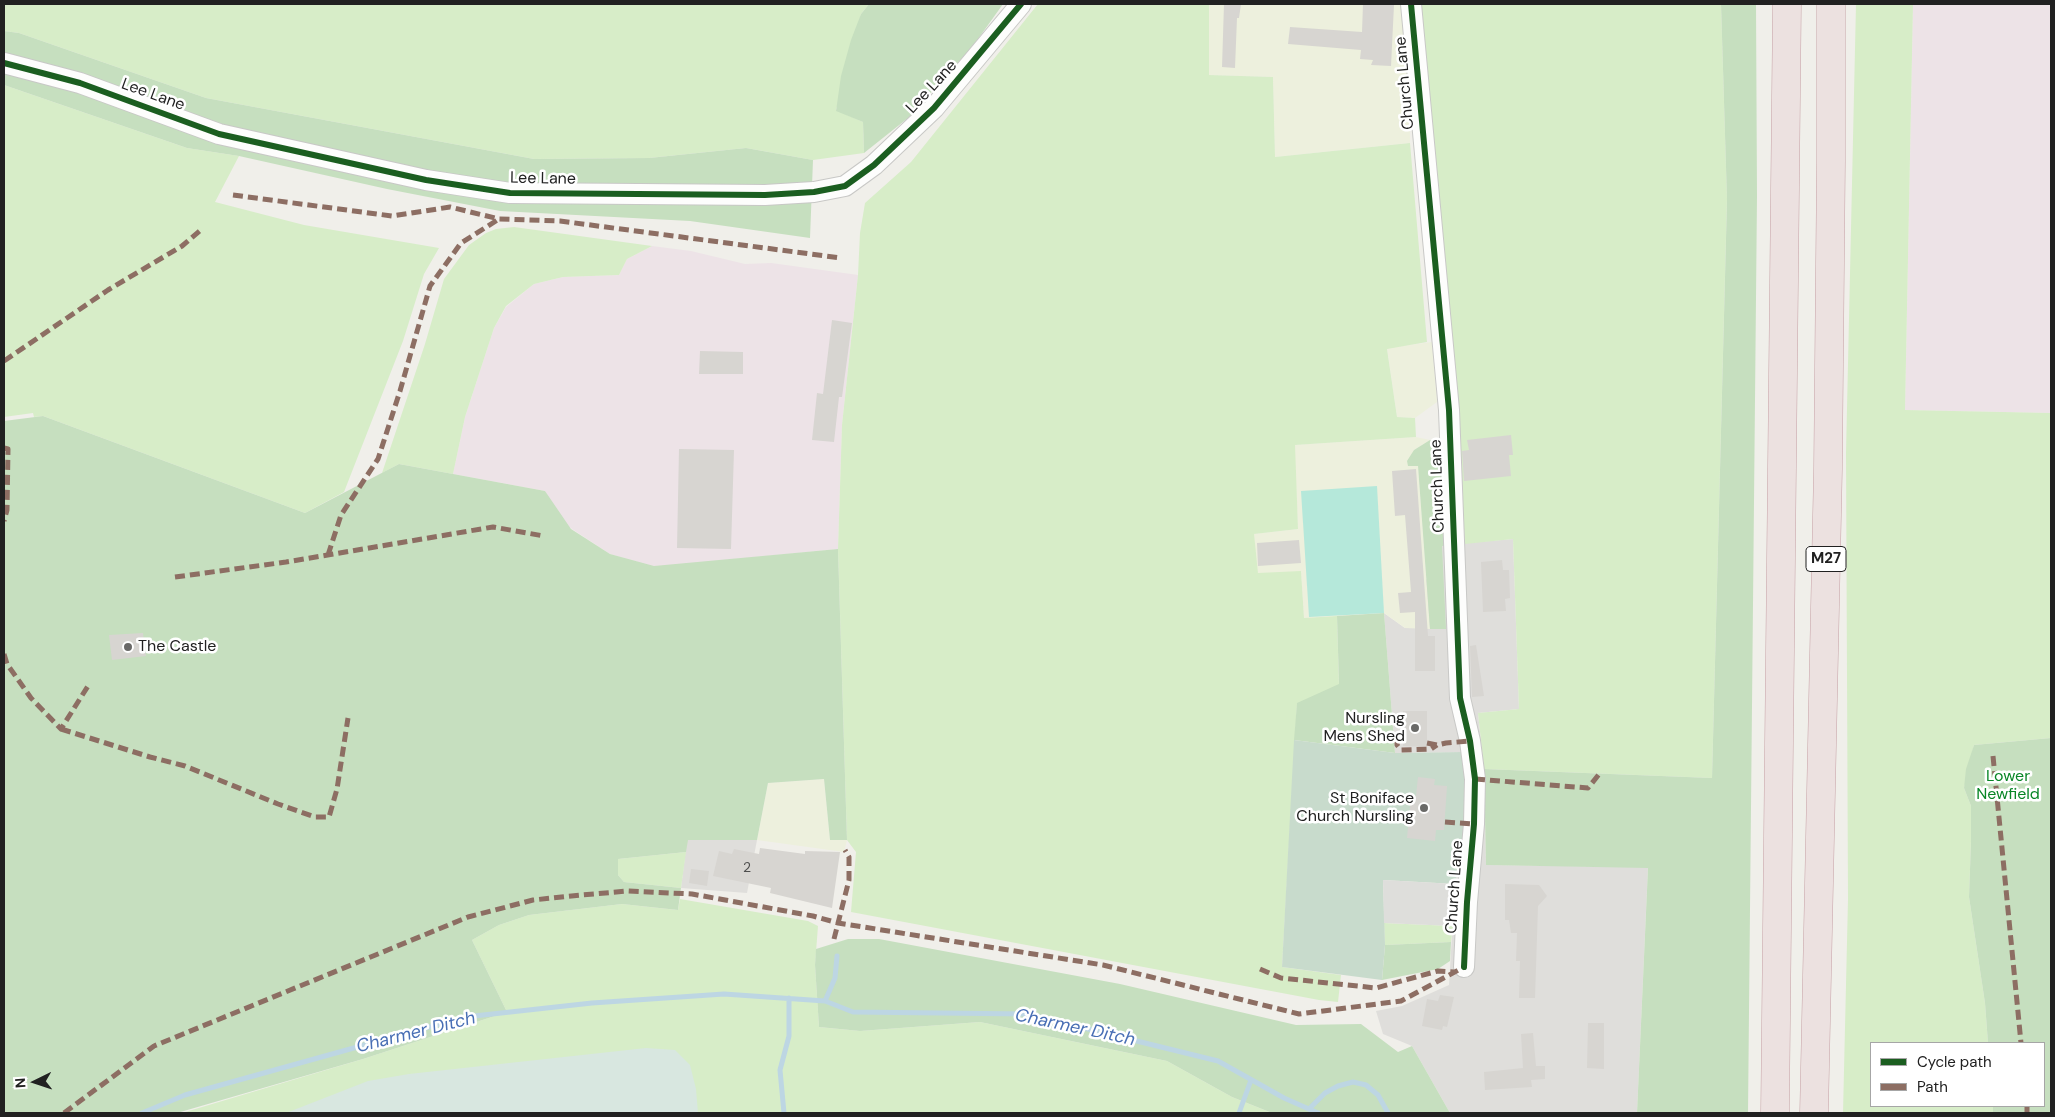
<!DOCTYPE html>
<style>
body{margin:0}
#map{position:relative;width:2055px;height:1117px;overflow:hidden;background:#f0efea;font-family:"DM Sans",sans-serif}
canvas{display:block}
.frame{position:absolute;inset:0;border:5px solid #212121;pointer-events:none}
.legend{position:absolute;left:1870px;top:1042px;width:175px;height:65px;box-sizing:border-box;background:#fff;border:1px solid #a6a6a6;margin:0;padding:6px 9px;list-style:none;font-size:15px;color:#212121}
.legend li{display:flex;align-items:center;gap:10px;height:25px}
.legend b{width:25px;border:1px solid #a6a6a6}
.north{position:absolute;left:10px;top:1057px;width:50px;height:50px;-webkit-text-stroke:4px #fff;paint-order:stroke;rotate:266deg;font-size:14px;font-weight:700;line-height:20px;text-align:center;color:#212121}
.north::after{content:'';display:block;margin:auto;width:18px;height:22px;background:#212121;clip-path:polygon(50% 0,100% 100%,50% 72%,0 100%)}
</style>
<div id="map">
<canvas width="2055" height="1117"></canvas>
<div class="frame"></div>
<ul class="legend">
<li><b style="height:6px;background:#1b5e20"></b>Cycle path</li>
<li><b style="height:6px;background:#8d6e63"></b>Path</li>
</ul>
<div class="north">N</div>
</div>
<script>
const g = document.querySelector('canvas').getContext('2d');
g.lineJoin = 'round';
function paint(path, color) { g.fillStyle = color; g.fill(path, 'evenodd'); }
const shape = rows => new Path2D(rows.map(r => 'M' + r).join(''));
function stroke(path, color, width, dash) { g.strokeStyle = color; g.lineWidth = width; g.lineCap = dash ? 'butt' : 'round'; g.setLineDash(dash || []); g.stroke(path); }
function drawText(font, color, halo, rows, align = 'center') {
  g.font = font + ' "DM Sans",sans-serif'; g.lineWidth = 5; g.setLineDash([]); g.textBaseline = 'middle'; g.strokeStyle = halo; g.fillStyle = color; for (const [text, x, y, turn = 0] of rows) {
    g.save(); g.translate(x, y); g.rotate((+turn || 0) * Math.PI / 180); g.textAlign = isNaN(turn) ? turn : align; if (halo) g.strokeText(text, 0, 0); g.fillText(text, 0, 0); g.restore();
  }
}
const residential = shape([
 [1513,539,1519,709,1478,713,1484,769,1486,865,1648,867,1637,1113,1450,1113,1412,1046,1383,1034,1376,1011,1402,1006,1449,985,1455,884,1465,823,1463,752,1395,753,1384,613,1405,628,1442,545],
 [687,840,757,840,747,893,681,888]
]);
const industrial = shape([
 [1913,4,2051,4,2051,413,1905,410],
 [652,246,691,251,745,264,771,263,858,275,842,425,838,549,654,567,610,554,560,521,545,491,453,474,465,417,494,328,506,307,534,284,563,277,619,275,627,259]
]);
const farmland = shape([
 [1209,4,1406,4,1409,28,1410,143,1275,157,1273,77,1209,75],
 [1432,342,1437,402,1415,418,1397,417,1387,348],
 [1416,437,1430,440,1414,450,1418,466,1430,629,1405,628,1384,613,1304,618,1301,572,1258,575,1253,534,1298,529,1294,445],
 [824,779,830,840,847,840,844,852,757,840,768,783]
]);
const grass = shape([
 [4,4,869,4,861,14,836,110,863,122,864,153,813,160,746,148,649,158,534,159,206,98,19,33,4,31],
 [1038,4,1209,4,1209,75,1273,77,1275,157,1410,143,1427,342,1387,349,1397,417,1415,418,1416,437,1295,445,1298,529,1254,534,1258,573,1301,571,1304,618,1337,616,1339,685,1297,704,1282,967,1341,975,1338,1002,1319,1000,851,912,856,852,847,840,838,549,842,425,858,275,860,233,865,203,911,162],
 [1420,4,1721,4,1727,199,1712,778,1484,769,1478,713,1519,709,1513,539,1465,544,1452,341],
 [1856,4,1913,4,1905,410,2051,413,2051,412,2051,738,1974,745,1964,788,1971,806,1971,841,1969,897,1985,1003,1988,1043,1871,1043,1871,1106,1993,1106,1993,1113,1843,1113,1848,899,1846,453],
 [4,85,187,148,239,156,215,202,304,225,439,248,424,274,403,341,344,492,305,513,43,416,34,417,33,413,4,417],
 [514,227,652,246,627,259,619,275,563,277,534,284,506,306,494,328,465,417,453,474,399,464,382,473,425,344,444,279,469,245,486,233,496,229],
 [686,852,681,888,624,882,618,875,618,859],
 [680,899,808,921,818,926,815,965,819,1027,860,1031,980,1022,1167,1061,1232,1097,1272,1113,182,1113,363,1059,507,1012,472,940,499,925,529,915,622,904,678,910],
 [1384,923,1453,926,1451,942,1385,945]
]);
const forest = shape([
 [869,4,1003,4,973,46,908,118,864,153,863,122,836,111,841,76,851,40,861,14],
 [1721,4,1756,4,1757,196,1748,1113,1637,1113,1648,868,1486,865,1484,769,1712,778,1727,200],
 [4,31,19,33,206,98,534,159,649,158,746,148,813,160,810,238,690,221,500,211,387,189,239,156,187,148,4,85],
 [43,416,305,513,399,464,545,491,571,529,610,554,654,566,838,549,847,840,830,840,824,779,768,783,757,840,688,840,686,852,618,859,618,875,624,882,681,888,678,910,622,904,529,915,499,925,472,940,507,1012,363,1059,177,1113,4,1113,4,421],
 [1430,440,1440,443,1448,545,1442,546,1446,629,1430,629,1418,466,1408,466,1407,461,1414,450],
 [1384,613,1395,753,1294,740,1297,703,1339,684,1337,616],
 [2051,738,2051,1113,1993,1113,1993,1106,2044,1106,2044,1043,1988,1043,1985,1003,1969,897,1971,841,1971,806,1964,788,1966,769,1974,745],
 [848,939,879,939,1120,984,1296,1025,1361,1024,1398,1052,1412,1046,1450,1113,1272,1113,1232,1097,1167,1061,980,1022,860,1031,819,1027,815,965,816,949],
 [1451,942,1450,961,1438,969,1382,980,1385,945]
]);
const wetland = shape([
 [646,1048,675,1050,690,1065,696,1089,698,1113,286,1113,368,1081,409,1074]
]);
const cemetery = shape([
 [1294,740,1395,753,1463,752,1466,772,1465,823,1455,884,1383,880,1385,945,1382,980,1282,967]
]);
const pitch = shape([
 [1377,486,1384,613,1309,617,1301,491]
]);
const parking = shape([
 [1383,880,1455,884,1453,926,1384,923]
]);
const stream = shape([
 [825,1001,835,978,837,956],
 [1309,1109,1325,1093,1338,1086,1353,1082,1366,1085,1378,1095,1388,1113],
 [142,1113,185,1095,465,1017,592,1003,724,994,825,1001,853,1012,1027,1014,1218,1061,1284,1098,1318,1113],
 [784,1113,780,1070,789,1036,789,998],
 [1239,1113,1251,1080]
]);
const building = shape([
 [1224,4,1241,4,1239,18,1237,18,1235,68,1222,67],
 [1363,4,1394,5,1391,66,1371,65,1373,60,1360,59,1361,50,1288,44,1290,27,1362,32],
 [832,320,852,323,842,397,839,397,834,442,812,440,817,393,823,394],
 [700,351,743,352,743,374,699,374],
 [1511,435,1513,455,1509,455,1511,476,1464,481,1462,451,1469,450,1467,440],
 [679,449,734,450,731,549,677,548],
 [1416,469,1428,636,1435,636,1435,671,1415,671,1415,612,1400,613,1398,593,1411,592,1405,515,1395,516,1392,471],
 [1299,540,1301,563,1258,566,1257,543],
 [1502,560,1503,570,1509,570,1510,598,1505,599,1506,611,1483,612,1481,562],
 [143,633,146,656,112,660,109,635],
 [1476,645,1484,696,1472,697,1470,646],
 [1403,711,1427,711,1427,747,1403,746],
 [1418,777,1435,779,1434,785,1447,786,1444,830,1436,830,1435,841,1407,838,1411,796,1416,796],
 [760,848,805,854,805,851,840,852,832,908,770,893,771,888,713,876,719,851,732,854,734,849,759,854],
 [691,869,709,871,707,886,689,883],
 [1505,884,1539,885,1547,896,1538,906,1535,998,1519,998,1520,961,1516,961,1517,933,1511,933,1509,920,1505,920],
 [1440,995,1454,997,1447,1027,1443,1026,1442,1030,1422,1026,1427,999,1438,1001],
 [1588,1023,1604,1023,1604,1069,1587,1068],
 [1533,1033,1536,1066,1545,1066,1545,1079,1531,1080,1532,1087,1485,1090,1484,1072,1523,1068,1521,1034]
]);
const minor = shape([
 [1411,4,1449,410,1460,698,1470,741,1475,779,1474,824,1467,902,1464,967],
 [4,63,80,83,219,134,426,180,510,193,765,195,814,192,845,186,874,165,934,108,1021,4]
]);
const highway = shape([
 [1775,1113,1787,4],
 [1814,1113,1828,469,1831,161,1831,4]
]);
const quiet = shape([
 [233,195,392,216,450,207,499,219,560,221,841,258],
 [4,361,108,290,182,246,203,228],
 [4,448,8,449,7,510,4,521],
 [328,555,341,515,378,459,400,391,430,286,461,243,499,219],
 [175,577,286,562,493,527,544,536],
 [4,654,7,664,31,698,61,729,88,686],
 [61,729,150,757,185,766,278,804,315,817,329,817,337,789,348,718],
 [1397,737,1397,745,1401,750,1431,749,1437,745],
 [1427,743,1437,745,1446,743,1470,741],
 [1993,756,2021,1043],
 [1475,779,1588,788,1600,773],
 [1445,822,1474,824],
 [834,939,849,880,849,857,845,850],
 [1260,969,1281,978,1376,988,1438,971,1454,972],
 [2027,1106,2027,1113],
 [64,1113,154,1046,468,917,533,900,581,895,628,891,692,894,813,916,838,923,1103,965,1299,1014,1401,1001,1464,967]
]);
const cycleway = shape([
 [1411,4,1449,410,1460,698,1470,741,1475,779,1474,824,1467,902,1464,967],
 [4,63,80,83,219,134,426,180,510,193,765,195,814,192,845,186,874,165,934,108,1021,4]
]);
const markers = [
 [128,647,5,"#696967"],
 [1415,728,5,"#696967"],
 [1424,808,5,"#696967"]
];
const numberNames = [
 ["2",747,868]
];
const shields = [
 [1826,559,40]
];
const shieldNames = [
 ["M27",1826,559]
];
const streetNames = [
 ["Church Lane",1405,83,-95],
 ["Lee Lane",932,87,-47],
 ["Lee Lane",153,95,20],
 ["Lee Lane",543,179,1],
 ["Church Lane",1438,486,-92],
 ["Church Lane",1455,887,-86]
];
const poiNames = [
 ["The Castle",138,647,"left"],
 ["Nursling",1405,719],
 ["Mens Shed",1405,737],
 ["St Boniface",1414,799],
 ["Church Nursling",1414,817]
];
const parkNames = [
 ["Lower",2008,777],
 ["Newfield",2008,795]
];
const waterNames = [
 ["Charmer Ditch",1075,1028,12],
 ["Charmer Ditch",416,1033,-14]
];
paint(residential, '#dfdedb');
paint(industrial, '#ede3e7');
paint(farmland, '#edf0dd');
paint(grass, '#d7edc8');
paint(forest, '#c6dfbf');
paint(wetland, '#d8e7e0');
paint(cemetery, '#c8dbcc');
paint(pitch, '#b5e8da');
paint(parking, '#dededb');
stroke(stream, '#bdd6e3', 5);
paint(building, '#d7d5d1');
stroke(minor, '#c8c8c6', 22);
stroke(highway, '#c6a1a6', 29);
stroke(minor, '#fdfdfc', 20);
stroke(highway, '#ece1e0', 28);
stroke(quiet, '#8d6e63', 5, [10, 5]);
stroke(cycleway, '#1b5e20', 6);
for (const [x, y, r, color] of markers) { const dot = new Path2D(); dot.arc(x, y, r, 0, 2 * Math.PI); g.fillStyle = color; g.fill(dot); stroke(dot, '#fff', 2); }
drawText('14px', '#4e4e4d', null, numberNames);
for (const [x, y, w] of shields) { const box = new Path2D(); box.roundRect(x - w / 2, y - 12.5, w, 25, 4); g.fillStyle = '#fff'; g.fill(box); stroke(box, '#212121', 1); }
drawText('bold 15px', '#212121', null, shieldNames);
drawText('16px', '#212121', '#fff', streetNames);
drawText('16px', '#212121', '#fff', poiNames, 'right');
drawText('16px', '#088626', '#fff', parkNames);
drawText('italic 18px', '#496fb5', '#fff', waterNames);
</script>
